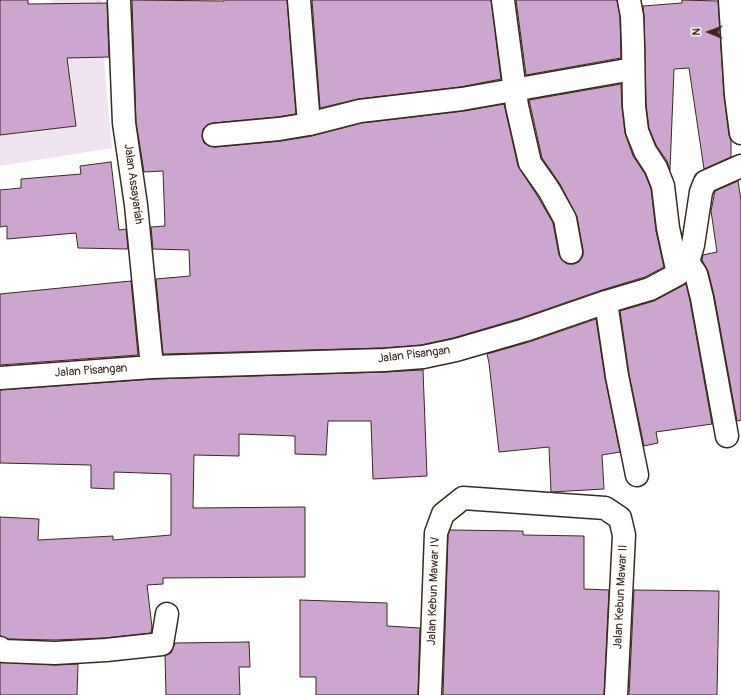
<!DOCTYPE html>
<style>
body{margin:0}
#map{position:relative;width:741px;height:695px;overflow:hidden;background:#fff;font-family:Pangolin,sans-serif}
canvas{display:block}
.north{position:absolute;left:689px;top:12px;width:40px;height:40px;-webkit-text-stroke:3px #fff;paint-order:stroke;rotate:271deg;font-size:11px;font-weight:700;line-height:16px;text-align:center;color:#3b2a1e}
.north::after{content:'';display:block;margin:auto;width:14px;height:18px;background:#3b2a1e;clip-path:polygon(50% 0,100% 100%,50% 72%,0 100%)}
</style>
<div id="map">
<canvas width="741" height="695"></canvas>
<div class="north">N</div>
</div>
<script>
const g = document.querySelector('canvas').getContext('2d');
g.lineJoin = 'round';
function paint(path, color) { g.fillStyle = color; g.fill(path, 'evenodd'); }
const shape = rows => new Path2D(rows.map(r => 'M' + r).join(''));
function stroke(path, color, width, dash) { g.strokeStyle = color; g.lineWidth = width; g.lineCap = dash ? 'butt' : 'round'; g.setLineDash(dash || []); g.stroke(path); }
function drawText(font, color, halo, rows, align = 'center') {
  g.font = font + ' Pangolin,sans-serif'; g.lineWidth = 3; g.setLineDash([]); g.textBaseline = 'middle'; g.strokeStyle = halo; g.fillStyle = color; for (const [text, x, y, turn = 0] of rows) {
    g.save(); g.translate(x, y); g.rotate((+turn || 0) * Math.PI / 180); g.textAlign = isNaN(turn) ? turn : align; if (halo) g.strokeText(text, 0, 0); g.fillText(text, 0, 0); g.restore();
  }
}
const built = shape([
 [53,0,101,0,105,73,112,148,0,166,0,25,39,22]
]);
const building = shape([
 [0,0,28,0,28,4,107,3,109,57,67,58,76,126,0,135,0,0],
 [132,0,224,1,224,0,287,0,296,114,277,117,213,123,207,125,203,129,202,137,204,143,209,146,215,147,281,141,312,136,362,123,464,111,504,104,518,166,538,197,553,223,559,255,562,260,567,264,574,264,579,262,583,256,583,250,577,217,560,184,542,158,529,100,621,84,622,107,625,133,633,156,645,174,651,189,656,231,664,267,645,277,602,290,521,318,453,338,421,345,383,348,163,354,156,279,190,276,189,250,153,249,151,227,165,226,163,171,144,172,136,122,132,0],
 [312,0,491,0,501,79,460,87,358,99,320,108,312,0],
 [516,0,617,0,620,17,621,58,526,75,516,0],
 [682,0,718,1,724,96,729,135,731,141,731,157,704,169,689,68,674,69,670,170,667,161,656,145,649,128,646,105,644,16,643,6,682,3,682,0],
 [111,162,119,230,126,229,128,249,78,248,76,233,7,239,7,226,0,227,0,190,21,188,21,179,81,174,80,166,111,162],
 [738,181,741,200,741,420,737,421,714,295,708,271,702,260,703,255,717,252,711,211,715,191,738,181],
 [131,281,138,355,0,365,0,294,131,281],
 [686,284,690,301,712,424,656,432,658,443,644,446,629,374,620,311,654,301,686,284],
 [596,319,605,378,620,452,602,455,604,489,551,492,549,447,499,452,489,363,487,354,529,342,596,319],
 [423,370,427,476,373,479,371,421,328,421,326,455,295,454,295,436,239,434,239,456,194,455,193,508,305,507,305,577,163,578,163,584,147,585,152,627,151,633,105,638,55,640,8,639,0,636,0,517,39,519,38,540,113,536,113,540,171,535,171,474,114,472,114,489,91,488,91,465,0,463,0,390,153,379,384,372,423,370],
 [450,530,523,531,523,535,584,536,584,589,609,590,604,695,443,695,448,535,450,530],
 [634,590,719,591,717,695,629,695,634,590],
 [300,600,387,603,387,626,420,628,418,695,316,695,316,677,300,677,300,600],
 [249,642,250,667,239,667,240,695,166,695,165,656,171,653,175,643,249,642],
 [0,662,55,665,78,664,77,695,0,695,0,662]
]);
const minor = shape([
 [119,0,124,123,136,205,152,367],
 [299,0,309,124],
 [503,0,517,106,530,163,549,190,565,219,571,252],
 [629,0,632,16,633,45,634,106,637,131,645,151,656,168,663,186,668,228,678,274],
 [730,0,736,95,741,133],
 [214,135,279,129,309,124,360,111,462,99,633,69],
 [688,262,696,274,702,298,727,436],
 [606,302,617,376,637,475],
 [0,378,152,367,384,360,423,357,456,350,525,330,606,302,650,289,678,274,688,262,693,245,701,192,705,182,741,166],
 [0,648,3,651,55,653,106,650,162,644,167,614],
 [430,695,436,533,443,514,463,498,605,508,620,518,624,535,616,695]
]);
const streetNames = [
 ["Jalan Assayariah",133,184,82],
 ["Jalan Pisangan",414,355,-7],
 ["Jalan Pisangan",91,371,-4],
 ["Jalan Kebun Mawar IV",434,591,-88],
 ["Jalan Kebun Mawar II",621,597,-87]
];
paint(built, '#f0e4f0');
paint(building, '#cca6ce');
stroke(building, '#3b2a1e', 1);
stroke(minor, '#3b2a1e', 25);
stroke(minor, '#fff', 22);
drawText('12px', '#3b2a1e', '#fff', streetNames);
</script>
